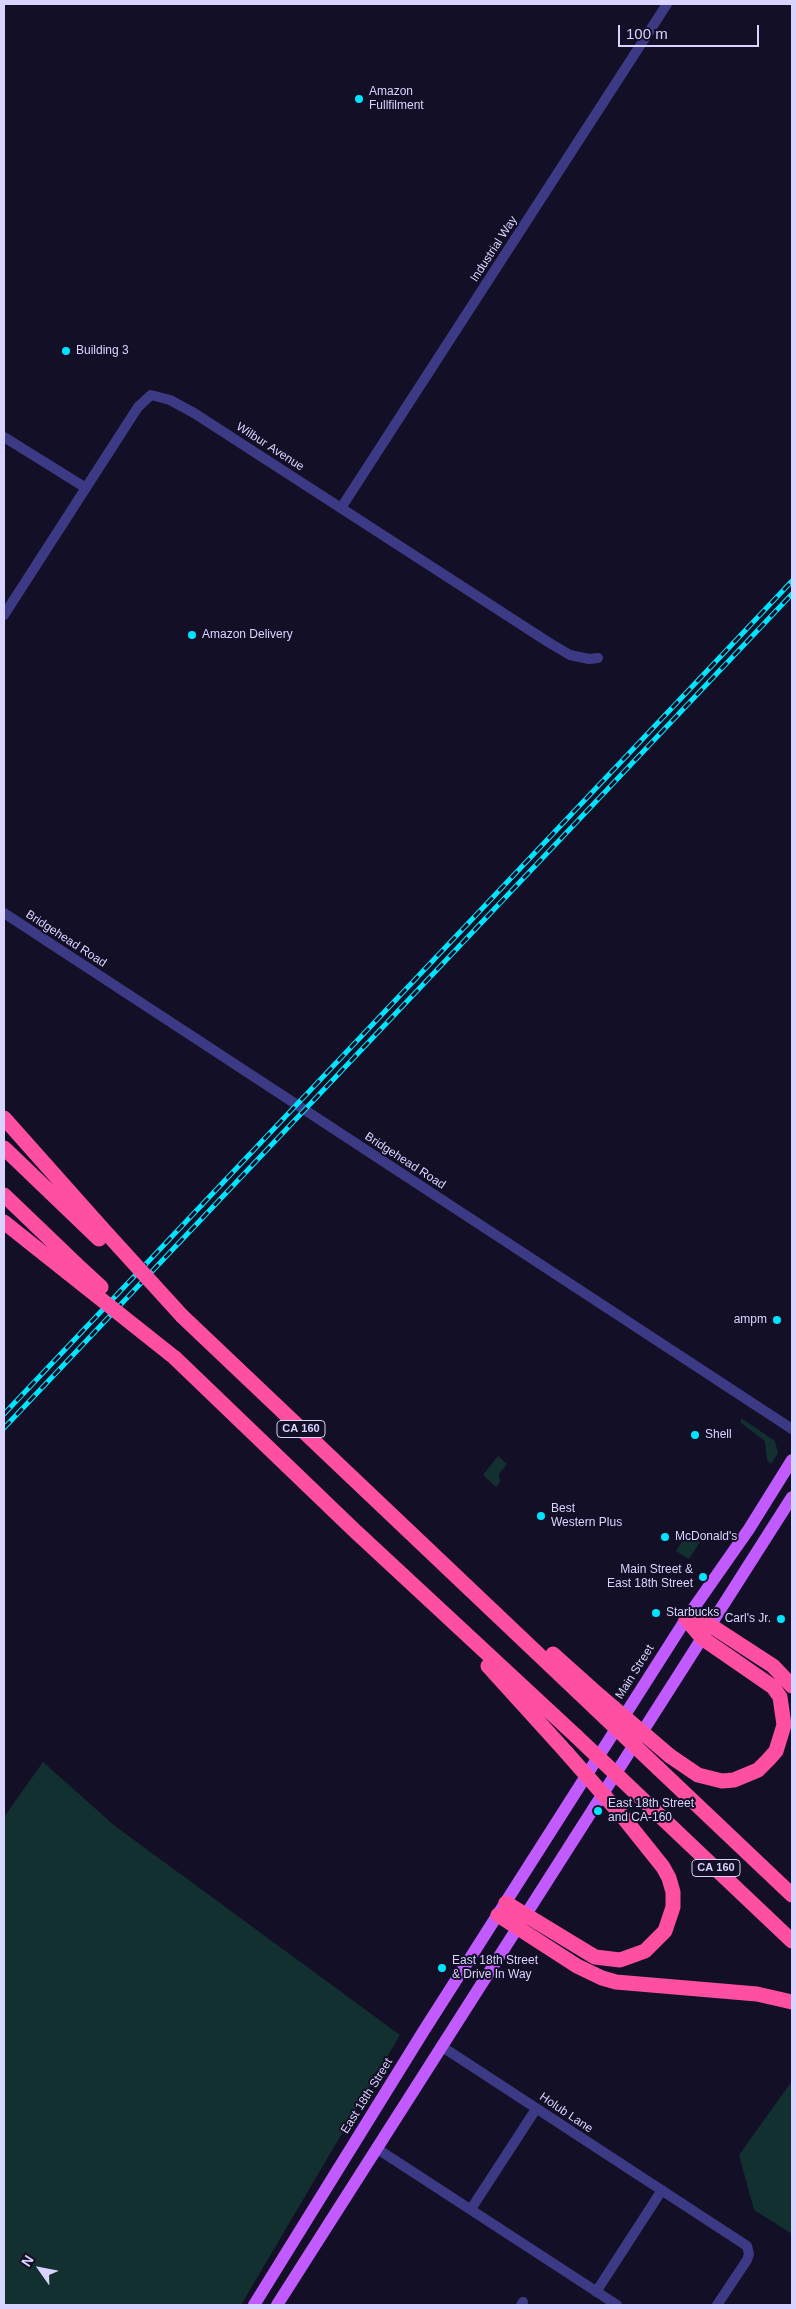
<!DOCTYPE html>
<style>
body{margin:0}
#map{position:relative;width:796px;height:2309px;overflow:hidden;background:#130f26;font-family:Arial,sans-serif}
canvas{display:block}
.frame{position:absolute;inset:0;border:5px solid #d9d4ff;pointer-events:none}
.north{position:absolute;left:15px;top:2244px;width:50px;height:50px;-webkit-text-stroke:4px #130f26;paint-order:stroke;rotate:303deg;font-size:14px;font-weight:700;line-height:20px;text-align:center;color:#d9d4ff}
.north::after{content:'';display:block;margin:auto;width:18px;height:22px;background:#d9d4ff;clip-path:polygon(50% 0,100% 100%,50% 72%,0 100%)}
.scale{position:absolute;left:618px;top:25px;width:141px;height:22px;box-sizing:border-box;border:2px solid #d9d4ff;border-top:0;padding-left:6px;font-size:15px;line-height:18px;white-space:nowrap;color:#d9d4ff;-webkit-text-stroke:4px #130f26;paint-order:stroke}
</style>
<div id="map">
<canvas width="796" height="2309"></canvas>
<div class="frame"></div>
<div class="north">N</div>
<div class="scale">100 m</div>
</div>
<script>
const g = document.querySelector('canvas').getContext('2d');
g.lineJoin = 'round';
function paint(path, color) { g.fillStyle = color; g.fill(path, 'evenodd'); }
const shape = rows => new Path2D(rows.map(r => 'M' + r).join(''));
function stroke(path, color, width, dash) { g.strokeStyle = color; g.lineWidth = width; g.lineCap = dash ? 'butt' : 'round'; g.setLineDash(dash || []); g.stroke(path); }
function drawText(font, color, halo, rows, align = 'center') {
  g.font = font + ' Arial,sans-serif'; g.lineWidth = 4; g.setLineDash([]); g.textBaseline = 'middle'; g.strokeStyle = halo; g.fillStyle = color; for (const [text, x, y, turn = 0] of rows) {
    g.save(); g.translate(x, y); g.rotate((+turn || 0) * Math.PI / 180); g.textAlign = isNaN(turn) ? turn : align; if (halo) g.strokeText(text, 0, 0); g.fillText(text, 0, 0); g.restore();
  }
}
const green = shape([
 [741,1418,775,1441,778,1453,771,1464,767,1460,765,1441,741,1423],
 [498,1456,507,1464,499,1474,500,1482,496,1487,483,1475],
 [687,1534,700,1542,689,1559,676,1551],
 [43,1762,115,1826,400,2035,241,2305,4,2305,4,1817],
 [792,2081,792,2234,754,2210,739,2155]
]);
const minor = shape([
 [4,437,86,488],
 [341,508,667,4],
 [4,615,138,407,151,395,170,400,194,413,548,642,570,655,589,659,598,658],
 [4,913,792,1429],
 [441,2046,747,2246,749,2254,747,2260,717,2305],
 [376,2148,617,2305],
 [471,2209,536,2109],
 [596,2292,662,2190],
 [521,2305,523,2302]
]);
const major = shape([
 [254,2305,423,2032,686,1619,749,1529,792,1460],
 [277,2305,792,1497]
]);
const highway = shape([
 [4,1118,101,1227],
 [4,1148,99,1239],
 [4,1195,76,1264],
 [4,1222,68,1273],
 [182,1316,595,1708],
 [175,1358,354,1530,576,1736],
 [686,1619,710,1625,773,1666,792,1686],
 [553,1654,601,1697],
 [488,1666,566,1752],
 [670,1756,698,1775,722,1781,734,1780,758,1770,768,1760,776,1751,784,1725,780,1697,773,1687,702,1638,686,1619],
 [658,1768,792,1895],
 [639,1796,792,1941],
 [506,1903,595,1957,620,1960,645,1951,665,1931,673,1907,673,1892,669,1878,663,1867,623,1817],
 [498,1915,577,1966,602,1978,616,1982,757,1994,792,2002]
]);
const rail = shape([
 [4,1414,792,581],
 [4,1428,792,594]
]);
const highwayBridge = shape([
 [101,1227,182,1316],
 [76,1264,101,1287],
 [68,1273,175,1358],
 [601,1697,670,1756],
 [595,1708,658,1768],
 [576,1736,639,1796],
 [566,1752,623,1817]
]);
const markers = [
 [359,99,5,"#00e5ff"],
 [66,351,5,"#00e5ff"],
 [192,635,5,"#00e5ff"],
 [777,1320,5,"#00e5ff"],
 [695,1435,5,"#00e5ff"],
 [541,1516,5,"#00e5ff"],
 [665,1537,5,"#00e5ff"],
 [703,1577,5,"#00e5ff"],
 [656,1613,5,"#00e5ff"],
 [781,1619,5,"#00e5ff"],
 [598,1811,5,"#00e5ff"],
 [442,1968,5,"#00e5ff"]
];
const shields = [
 [301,1429,48],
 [716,1868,48]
];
const shieldNames = [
 ["CA 160",301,1429],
 ["CA 160",716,1868]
];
const poiNames = [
 ["Amazon",369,92],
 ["Fullfilment",369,106],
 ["Building 3",76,351],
 ["Amazon Delivery",202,635],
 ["ampm",767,1320,"right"],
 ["Shell",705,1435],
 ["Best",551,1509],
 ["Western Plus",551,1523],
 ["McDonald's",675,1537],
 ["Main Street &",693,1570,"right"],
 ["East 18th Street",693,1584,"right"],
 ["Starbucks",666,1613],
 ["Carl's Jr.",771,1619,"right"],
 ["East 18th Street",608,1804],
 ["and CA-160",608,1818],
 ["East 18th Street",452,1961],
 ["& Drive In Way",452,1975]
];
const streetNames = [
 ["Industrial Way",494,249,-57],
 ["Wilbur Avenue",270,447,33],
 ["Bridgehead Road",66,939,33],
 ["Bridgehead Road",405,1161,33],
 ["Main Street",635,1672,-58],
 ["East 18th Street",367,2096,-58],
 ["Holub Lane",566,2113,34]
];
paint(green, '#12302f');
stroke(minor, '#3d3a85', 10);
stroke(major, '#c25bff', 12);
stroke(highway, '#ff4fa3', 15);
stroke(rail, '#00e5ff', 5);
stroke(rail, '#130f26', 3, [9]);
stroke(highwayBridge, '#ff4fa3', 15);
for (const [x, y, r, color] of markers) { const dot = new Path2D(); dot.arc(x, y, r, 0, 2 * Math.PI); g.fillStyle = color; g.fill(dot); stroke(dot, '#130f26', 2); }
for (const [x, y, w] of shields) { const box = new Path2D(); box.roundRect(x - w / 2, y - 8.5, w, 17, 4); g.fillStyle = '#130f26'; g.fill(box); stroke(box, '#d9d4ff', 1); }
drawText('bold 11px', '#d9d4ff', null, shieldNames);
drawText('12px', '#d9d4ff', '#130f26', poiNames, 'left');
drawText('12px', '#d9d4ff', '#130f26', streetNames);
</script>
